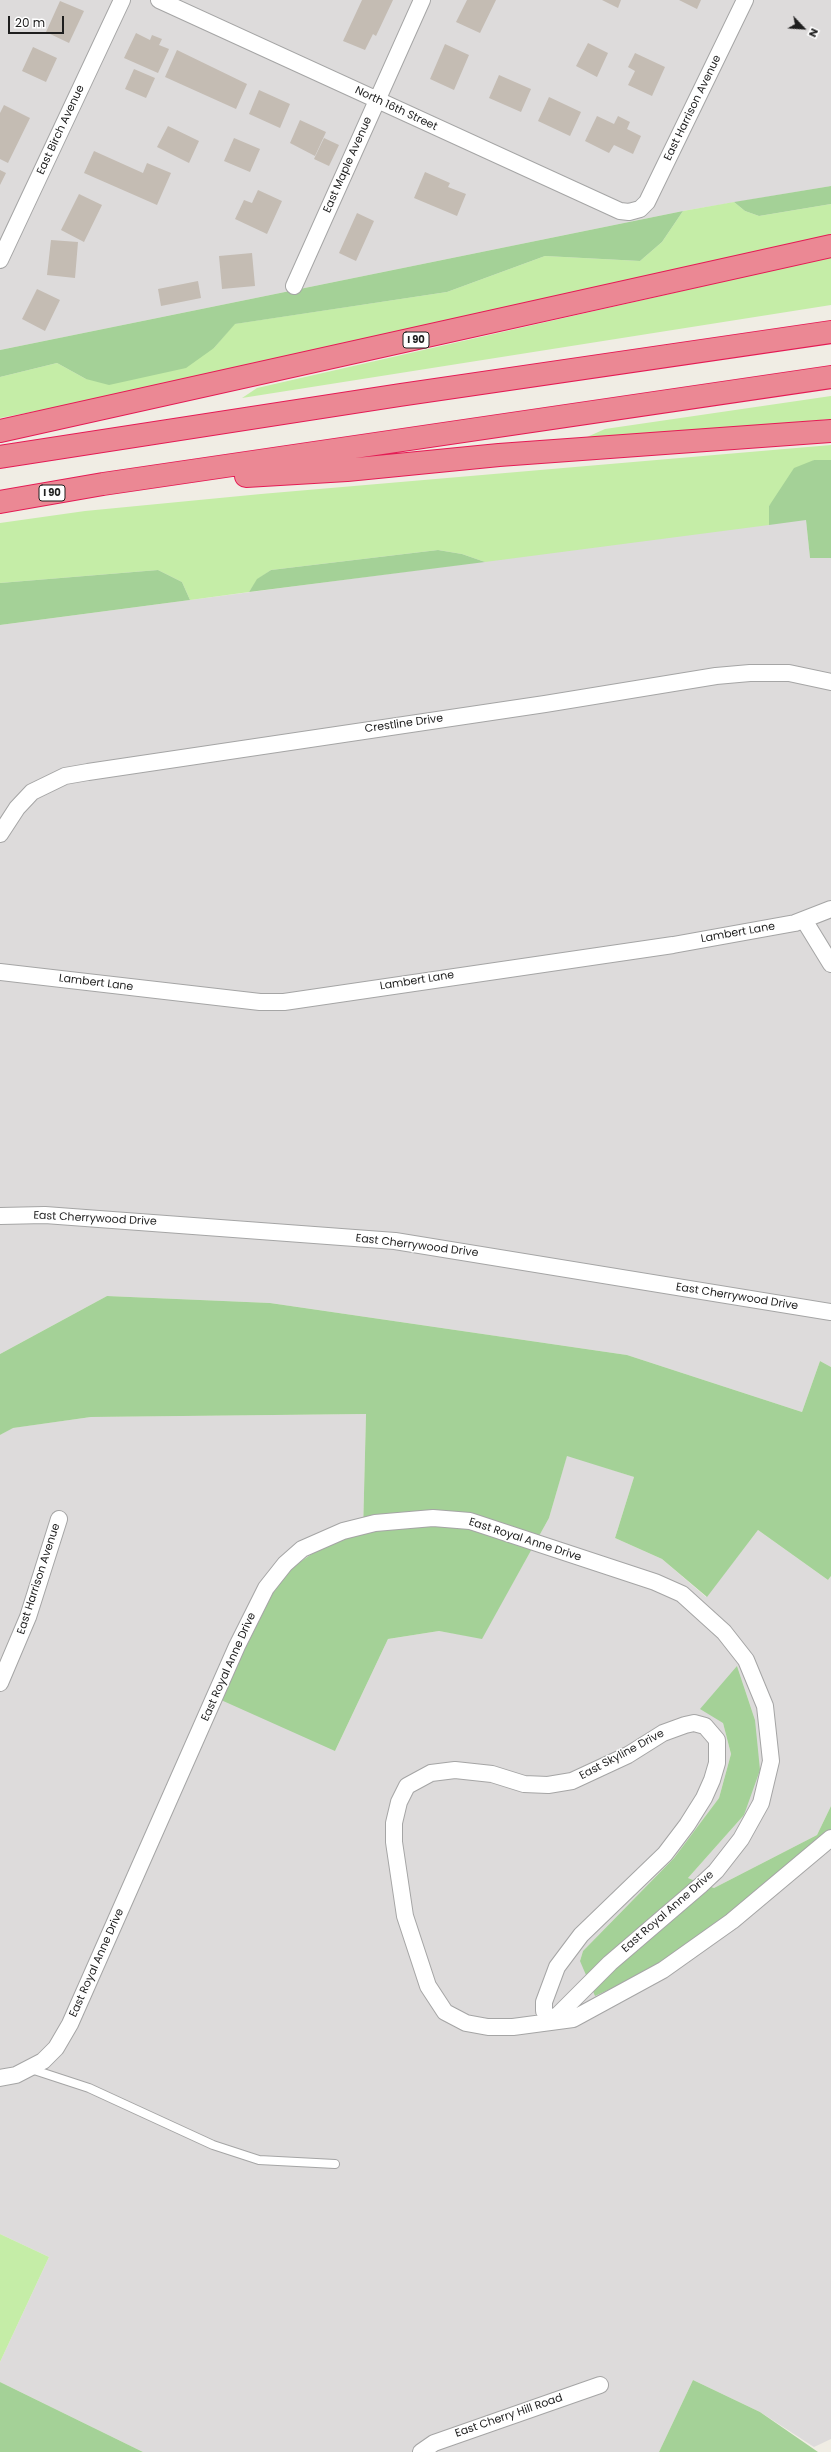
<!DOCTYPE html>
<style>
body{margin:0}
#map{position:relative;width:831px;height:2452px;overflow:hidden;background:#f0ede4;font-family:Poppins,sans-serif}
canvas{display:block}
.north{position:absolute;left:783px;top:8px;width:40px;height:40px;-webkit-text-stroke:3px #fff;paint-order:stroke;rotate:115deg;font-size:11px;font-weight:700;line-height:16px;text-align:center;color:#1e1e1e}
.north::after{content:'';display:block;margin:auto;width:14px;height:18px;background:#1e1e1e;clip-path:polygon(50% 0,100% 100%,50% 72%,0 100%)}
.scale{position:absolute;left:8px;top:16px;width:56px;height:18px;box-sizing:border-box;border:2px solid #1e1e1e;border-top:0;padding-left:5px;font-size:12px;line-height:14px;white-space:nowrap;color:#1e1e1e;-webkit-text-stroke:3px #fff;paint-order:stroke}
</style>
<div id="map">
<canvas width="831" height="2452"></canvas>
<div class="north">N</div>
<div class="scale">20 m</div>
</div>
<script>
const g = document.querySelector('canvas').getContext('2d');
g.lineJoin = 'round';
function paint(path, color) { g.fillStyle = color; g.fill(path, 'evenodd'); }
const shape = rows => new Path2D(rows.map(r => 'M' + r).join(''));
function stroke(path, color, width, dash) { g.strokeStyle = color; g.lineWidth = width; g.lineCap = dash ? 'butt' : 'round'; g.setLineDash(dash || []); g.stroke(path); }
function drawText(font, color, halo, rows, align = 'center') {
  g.font = font + ' Poppins,sans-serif'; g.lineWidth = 3; g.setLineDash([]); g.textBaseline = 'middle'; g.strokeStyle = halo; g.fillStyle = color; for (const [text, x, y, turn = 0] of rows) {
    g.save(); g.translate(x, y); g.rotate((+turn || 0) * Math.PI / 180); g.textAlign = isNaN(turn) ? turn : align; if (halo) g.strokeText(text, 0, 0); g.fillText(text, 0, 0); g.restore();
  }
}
const residential = shape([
 [0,0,831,0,831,186,683,211,0,350],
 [806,519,810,558,831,558,831,1367,820,1361,802,1412,627,1355,270,1303,107,1296,0,1354,0,625],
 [366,1414,363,1532,335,1751,388,1639,439,1631,482,1638,549,1518,567,1455,634,1477,615,1538,662,1559,706,1597,758,1530,828,1580,831,1576,831,1806,817,1835,714,1888,688,1878,744,1815,755,1720,737,1666,723,1723,731,1754,719,1798,674,1858,583,1951,580,1961,831,1831,831,2439,814,2447,760,2412,693,2380,659,2452,143,2452,0,2382,0,2362,49,2257,0,2234,0,1435,12,1428,91,1417]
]);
const grass = shape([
 [734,202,745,211,759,216,831,204,831,235,111,397,0,418,0,377,57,363,86,379,214,348,234,324,447,292,545,256,640,261,662,242,683,211],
 [831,257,831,305,242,398,257,388],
 [831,396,831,419,603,439,587,437,605,429],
 [831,445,831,460,814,460,769,506,769,525,485,562,462,554,438,550,271,570,258,579,249,592,190,600,182,582,158,570,0,583,0,523,85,511,261,494],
 [0,2234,49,2257,0,2362]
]);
const forest = shape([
 [831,186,831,204,759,216,745,211,734,202],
 [683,211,662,242,640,261,545,256,447,292,235,324,214,348,186,368,109,385,86,379,57,363,0,377,0,350],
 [814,460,831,460,831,558,810,558,806,520,769,525,769,506,794,468],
 [438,550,462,554,485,562,249,592,257,579,271,570],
 [158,570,182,582,190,600,0,625,0,583],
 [107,1296,270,1303,627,1355,802,1412,820,1361,831,1367,831,1576,828,1580,758,1530,707,1597,662,1559,615,1538,634,1477,567,1456,549,1518,482,1639,439,1631,388,1639,335,1751,221,1700,268,1594,287,1571,335,1538,363,1532,366,1414,91,1417,13,1428,0,1435,0,1354],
 [737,1666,755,1720,760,1770,744,1815,688,1878,714,1888,817,1835,831,1806,831,1831,781,1873,659,1967,595,1996,580,1961,583,1951,674,1858,719,1798,731,1754,723,1723,700,1709],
 [693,2380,760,2412,818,2452,659,2452],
 [0,2382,143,2452,0,2452]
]);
const building = shape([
 [362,0,393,0,376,36,373,34,365,50,343,41],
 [467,0,496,0,480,33,456,22],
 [602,0,621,0,618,8],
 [679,0,701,0,697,9],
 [60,1,84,11,69,43,46,32],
 [136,33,150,40,152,35,162,39,159,45,169,49,158,73,124,58],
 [588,43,608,53,597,77,576,66],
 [445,44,469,55,454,90,430,79],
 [33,47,57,58,46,82,22,71],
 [177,50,247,84,236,109,165,77],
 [635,53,665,67,652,96,628,85,635,71,628,67],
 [134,69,155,78,146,98,125,89],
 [499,75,531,89,521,112,489,98],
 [259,90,290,104,280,128,249,114],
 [549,97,581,112,570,136,538,121],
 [4,105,30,118,8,163,0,159,0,113],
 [597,116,614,124,618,116,630,122,627,129,641,136,633,154,614,145,609,153,585,141],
 [300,120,326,132,315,156,290,143],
 [168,126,199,141,189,163,157,147],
 [234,138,260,149,250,172,224,161],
 [324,138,339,145,329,166,314,159],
 [94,151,143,173,147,163,171,173,157,205,84,173],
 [0,170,6,173,0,185],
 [425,172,450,183,448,187,466,194,457,216,414,198],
 [258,190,282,201,267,234,235,219,244,200,252,203],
 [79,194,102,205,84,242,61,230],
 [357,213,374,221,356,261,339,253],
 [51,240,78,242,75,278,47,275],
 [252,253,255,286,222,289,219,256],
 [198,281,201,298,161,306,158,289],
 [37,289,60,300,45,331,22,319]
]);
const service = shape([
 [31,2069,89,2088,213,2145,259,2160,335,2164]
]);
const minor = shape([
 [159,0,620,211,629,212,640,209,647,202,745,0],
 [0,260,122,0],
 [294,286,422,0],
 [0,834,17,808,32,792,65,776,88,772,545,704,716,676,750,673,789,673,831,682],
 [804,920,831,964],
 [0,972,260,1002,284,1002,673,945,795,923,831,909],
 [0,1216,45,1215,395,1241,831,1312],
 [0,1683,28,1617,59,1519],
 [552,2021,544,2011,544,2002,557,1967,581,1935,665,1854,687,1825,704,1798,712,1780,717,1763,717,1740,705,1726,694,1723,685,1725,663,1733,628,1755,572,1781,548,1785,524,1784,492,1774,455,1770,431,1773,407,1786,399,1802,394,1823,394,1842,405,1916,428,1986,445,2012,466,2023,488,2027,513,2027,573,2019,663,1970,732,1921,831,1838],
 [0,2078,16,2075,43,2061,56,2048,70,2024,237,1646,266,1588,285,1564,302,1549,343,1531,375,1523,433,1518,470,1521,655,1582,682,1594,724,1632,746,1660,765,1706,771,1761,761,1803,741,1839,716,1871,701,1885,610,1963,552,2021],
 [421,2452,434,2443,600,2385]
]);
const motorway = shape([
 [0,431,831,246],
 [0,457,400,395,831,332],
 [246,476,347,470,499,455,831,431],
 [0,502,103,484,831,377]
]);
const shields = [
 [416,340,26],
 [52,493,26]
];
const shieldNames = [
 ["I 90",416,340],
 ["I 90",52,493]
];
const streetNames = [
 ["East Harrison Avenue",693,108,-64],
 ["North 16th Street",396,109,25],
 ["East Birch Avenue",61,130,-65],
 ["East Maple Avenue",348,165,-66],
 ["Crestline Drive",404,724,-8],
 ["Lambert Lane",738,933,-10],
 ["Lambert Lane",417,981,-9],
 ["Lambert Lane",96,983,7],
 ["East Cherrywood Drive",95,1219,3],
 ["East Cherrywood Drive",417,1246,7],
 ["East Cherrywood Drive",737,1297,9],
 ["East Royal Anne Drive",525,1540,18],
 ["East Harrison Avenue",39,1579,-72],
 ["East Royal Anne Drive",229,1667,-66],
 ["East Skyline Drive",622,1755,-28],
 ["East Royal Anne Drive",668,1912,-41],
 ["East Royal Anne Drive",97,1963,-66],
 ["East Cherry Hill Road",509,2416,-19]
];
paint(residential, '#dddbdb');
paint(grass, '#c5eda7');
paint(forest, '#a4d197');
paint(building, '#c4bcb3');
stroke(service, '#a5a5a5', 10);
stroke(minor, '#a5a5a5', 18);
stroke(motorway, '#e41b54', 24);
stroke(service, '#fff', 8);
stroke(minor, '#fff', 16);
stroke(motorway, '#eb8894', 22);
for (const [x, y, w] of shields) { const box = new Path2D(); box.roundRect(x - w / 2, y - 8, w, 16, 3); g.fillStyle = '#fff'; g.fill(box); stroke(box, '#1e1e1e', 1); }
drawText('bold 10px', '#1e1e1e', null, shieldNames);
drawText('11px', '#1e1e1e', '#fff', streetNames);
</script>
